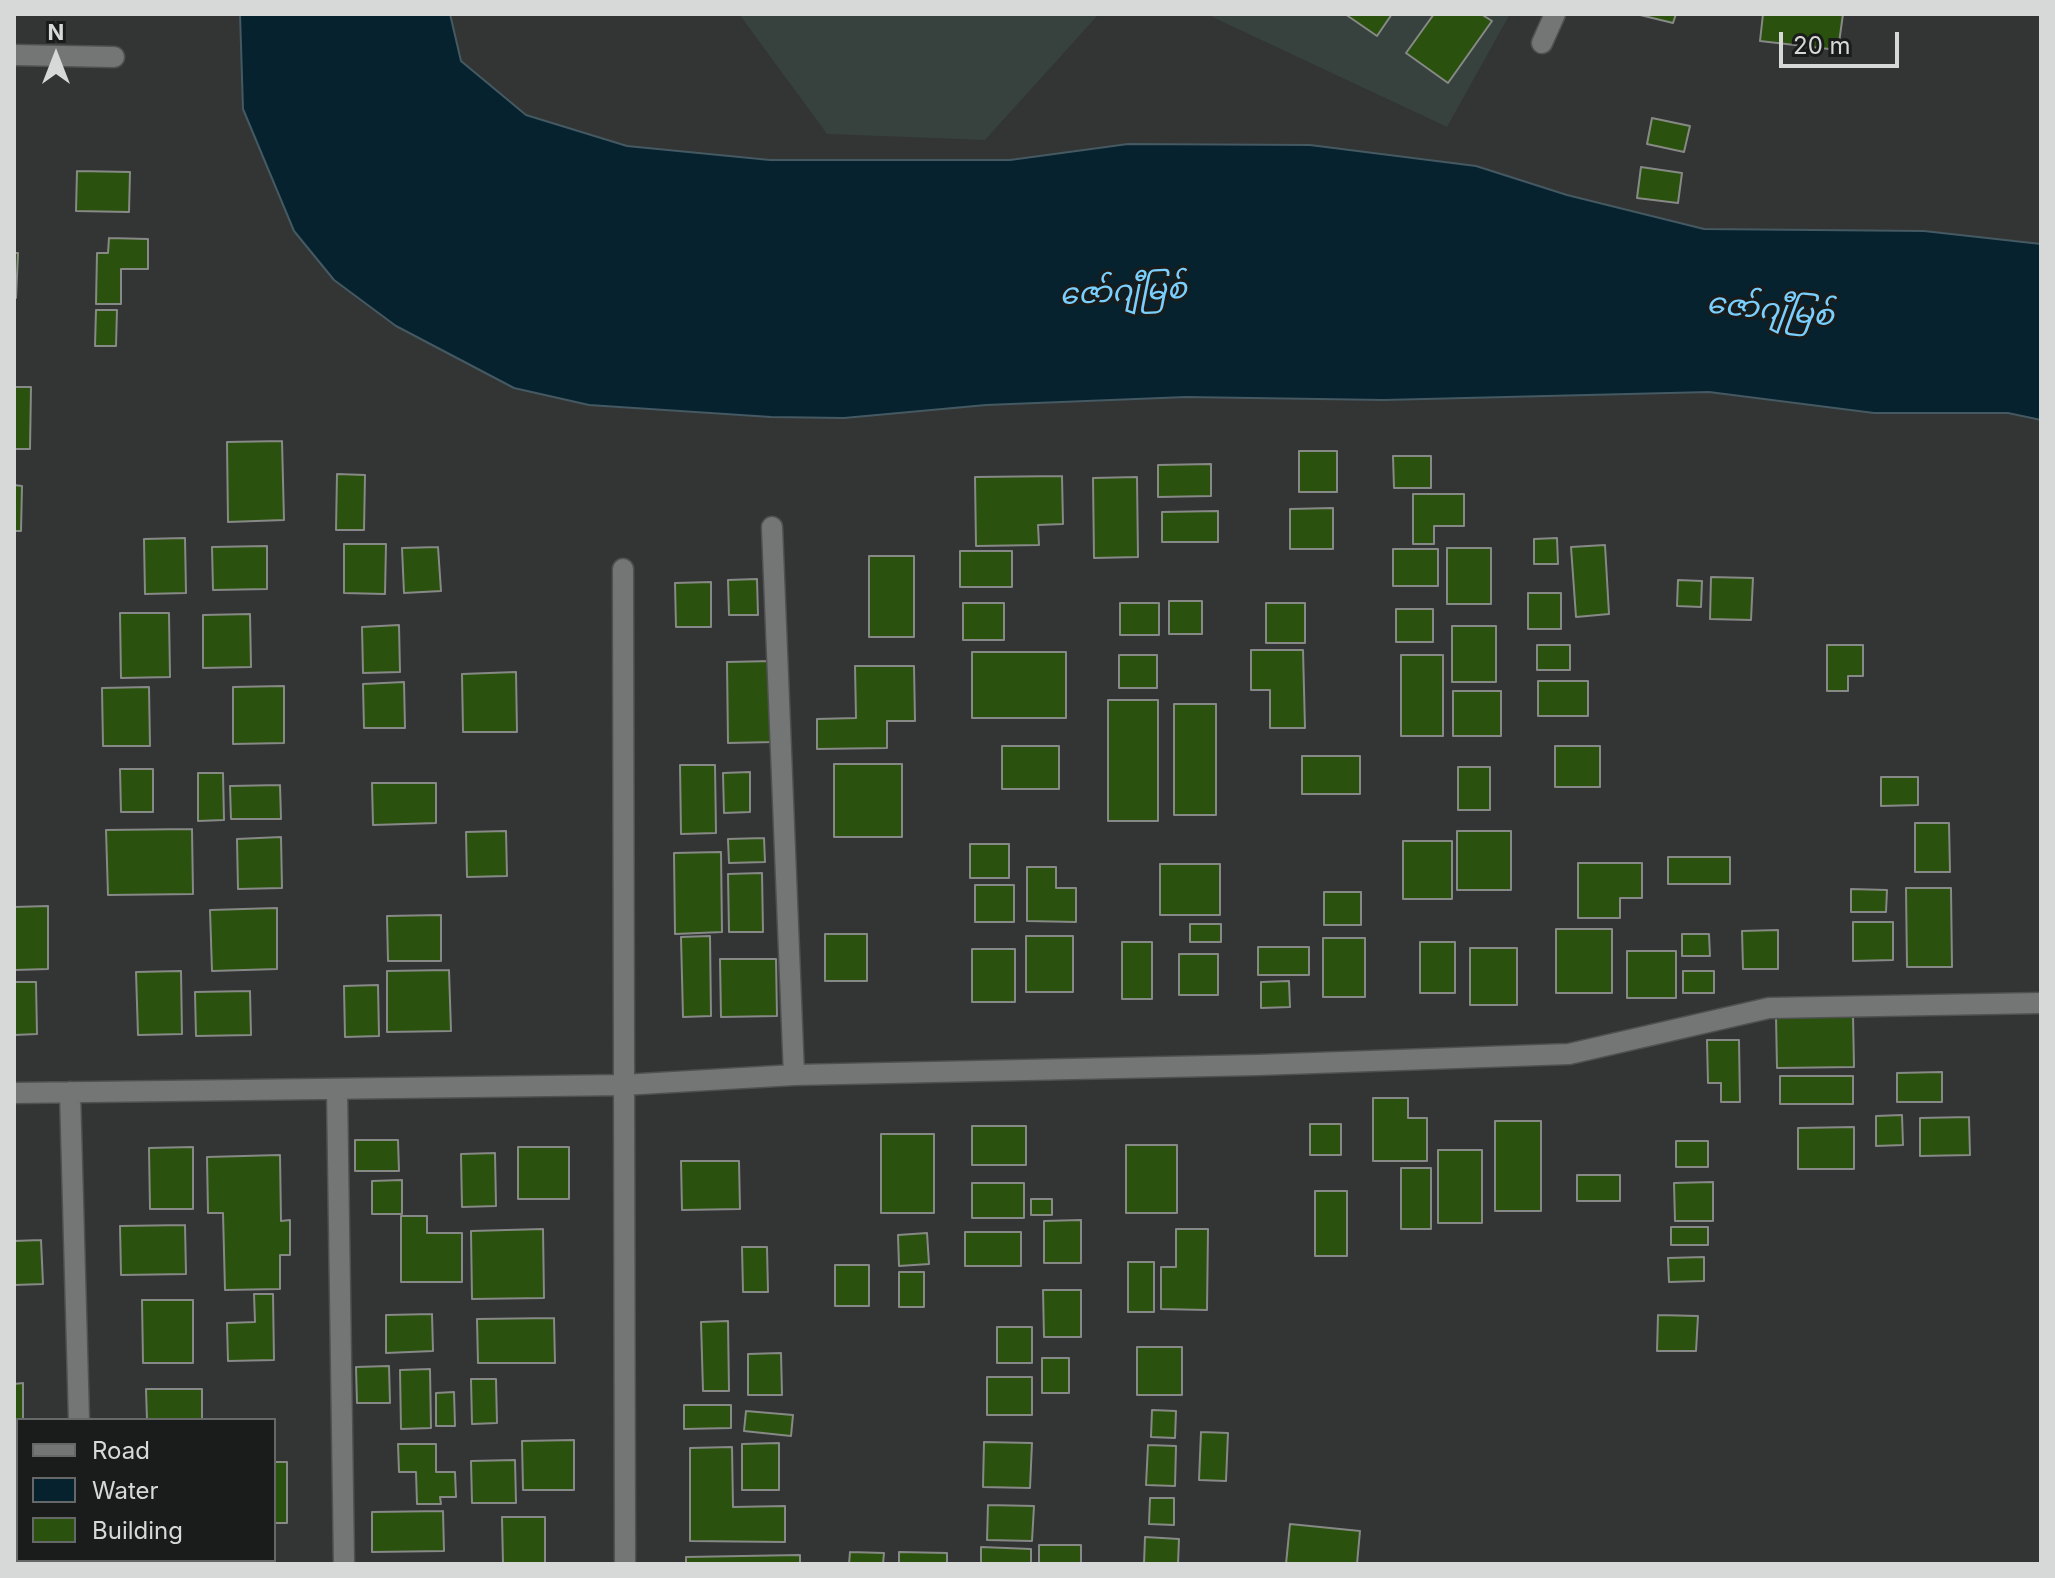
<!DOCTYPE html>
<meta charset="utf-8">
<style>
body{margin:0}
#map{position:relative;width:2055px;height:1578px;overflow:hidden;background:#323533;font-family:Inter,sans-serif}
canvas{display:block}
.frame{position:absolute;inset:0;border:16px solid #d7d9d8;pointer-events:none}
.legend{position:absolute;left:16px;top:1418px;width:260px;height:144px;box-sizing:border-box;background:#1a1c1b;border:2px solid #666867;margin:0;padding:10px 14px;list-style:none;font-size:24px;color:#d7d9d8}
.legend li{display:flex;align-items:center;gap:16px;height:40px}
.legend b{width:40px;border:2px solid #666867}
.north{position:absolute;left:16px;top:16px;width:80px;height:80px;-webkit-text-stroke:6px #1a1c1b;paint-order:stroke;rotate:0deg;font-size:22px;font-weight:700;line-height:32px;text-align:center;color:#d7d9d8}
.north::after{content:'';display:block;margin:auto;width:28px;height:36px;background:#d7d9d8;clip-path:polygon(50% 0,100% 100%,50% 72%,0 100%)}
.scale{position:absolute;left:1779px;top:32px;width:120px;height:36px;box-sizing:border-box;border:4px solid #d7d9d8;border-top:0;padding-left:10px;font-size:24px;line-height:28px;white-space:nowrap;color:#d7d9d8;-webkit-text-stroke:6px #1a1c1b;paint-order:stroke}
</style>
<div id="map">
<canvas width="2055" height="1578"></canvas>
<div class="frame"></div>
<ul class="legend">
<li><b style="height:10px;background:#737675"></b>Road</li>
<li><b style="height:22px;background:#06222f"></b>Water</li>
<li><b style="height:22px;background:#2a510d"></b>Building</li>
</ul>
<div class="north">N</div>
<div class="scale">20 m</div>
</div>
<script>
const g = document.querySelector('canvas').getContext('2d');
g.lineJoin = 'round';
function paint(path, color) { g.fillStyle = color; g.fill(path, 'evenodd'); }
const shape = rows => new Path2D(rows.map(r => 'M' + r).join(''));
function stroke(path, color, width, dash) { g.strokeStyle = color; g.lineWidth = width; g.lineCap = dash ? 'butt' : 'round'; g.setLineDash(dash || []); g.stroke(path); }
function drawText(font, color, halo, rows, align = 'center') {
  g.font = font + ' Inter,"Noto Sans Myanmar",sans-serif'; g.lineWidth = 6; g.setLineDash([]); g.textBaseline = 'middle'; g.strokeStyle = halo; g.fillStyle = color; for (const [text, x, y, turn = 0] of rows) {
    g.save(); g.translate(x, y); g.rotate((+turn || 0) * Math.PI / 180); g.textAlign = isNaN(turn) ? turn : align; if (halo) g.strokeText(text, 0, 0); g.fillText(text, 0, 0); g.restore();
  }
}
const built = shape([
 [739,14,1099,14,985,140,827,134],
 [1206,14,1510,14,1447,127]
]);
const water = shape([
 [240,14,450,14,461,61,526,115,627,146,770,160,1010,160,1128,144,1310,145,1476,166,1567,195,1704,229,1924,231,2041,244,2041,420,2008,413,1874,413,1709,392,1384,400,1186,397,986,405,844,418,771,417,589,405,514,388,396,326,334,280,294,231,243,109,240,14]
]);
const building = shape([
 [1345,14,1392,14,1377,36,1345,14],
 [1434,14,1481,14,1492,21,1448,83,1406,53,1434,14],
 [1636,14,1676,14,1673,23,1636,14],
 [1763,14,1843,14,1838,50,1760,41,1763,14],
 [1652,118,1690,126,1684,152,1647,144,1652,118],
 [1641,167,1682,173,1678,203,1637,198,1641,167],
 [77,171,130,172,129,212,76,211,77,171],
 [109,238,148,239,148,269,121,269,121,304,96,304,97,253,108,253,109,238],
 [14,253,18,253,16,298,14,298,14,253],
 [96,310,117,310,116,346,95,346,96,310],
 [14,387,31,387,30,449,14,449,14,387],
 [282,441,284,520,228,522,227,442,282,441],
 [1299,451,1337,451,1337,492,1299,492,1299,451],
 [1393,456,1431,456,1431,488,1394,488,1393,456],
 [1211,464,1211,496,1158,497,1158,465,1211,464],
 [337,474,365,475,364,530,336,530,337,474],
 [1062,476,1063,524,1038,525,1039,545,976,546,975,477,1062,476],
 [1137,477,1138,557,1094,558,1093,478,1137,477],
 [14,485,22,486,21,531,14,531,14,485],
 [1413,494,1464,494,1464,526,1434,526,1434,544,1413,544,1413,494],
 [1333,508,1333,549,1290,549,1290,509,1333,508],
 [1218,511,1218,542,1162,542,1162,512,1218,511],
 [185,538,186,593,145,594,144,539,185,538],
 [1557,538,1558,564,1534,564,1534,539,1557,538],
 [344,544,386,544,385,594,344,593,344,544],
 [1605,545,1609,614,1576,617,1571,547,1605,545],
 [267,546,267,589,213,590,212,547,267,546],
 [438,547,441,591,404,593,402,548,438,547],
 [1447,548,1491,548,1491,604,1447,604,1447,548],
 [1393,549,1438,549,1438,586,1393,586,1393,549],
 [960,551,1012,551,1012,587,960,587,960,551],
 [869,556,914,556,914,637,869,637,869,556],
 [1711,577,1753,578,1751,620,1710,619,1711,577],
 [757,579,758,615,729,615,728,580,757,579],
 [1678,580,1702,581,1701,607,1677,606,1678,580],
 [711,582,711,627,676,627,675,583,711,582],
 [1528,593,1561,593,1561,629,1528,629,1528,593],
 [1169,601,1202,601,1202,634,1169,634,1169,601],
 [963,603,1004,603,1004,640,963,640,963,603],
 [1120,603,1159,603,1159,635,1120,635,1120,603],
 [1266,603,1305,603,1305,643,1266,643,1266,603],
 [1396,609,1433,609,1433,642,1396,642,1396,609],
 [120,613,169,613,170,677,121,678,120,613],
 [250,614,251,667,203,668,203,615,250,614],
 [399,625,400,672,363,673,362,627,399,625],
 [1452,626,1496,626,1496,682,1452,682,1452,626],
 [1537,645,1570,645,1570,670,1537,670,1537,645],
 [1827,645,1863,645,1863,676,1848,676,1848,691,1827,691,1827,645],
 [1251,650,1303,650,1305,728,1270,728,1270,690,1251,690,1251,650],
 [972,652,1066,652,1066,718,972,718,972,652],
 [1119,655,1157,655,1157,688,1119,688,1119,655],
 [1401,655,1443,655,1443,736,1401,736,1401,655],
 [773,661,774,742,728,743,727,662,773,661],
 [855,666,914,666,915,721,887,721,887,748,817,749,817,719,856,718,855,666],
 [516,672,517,732,463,732,462,674,516,672],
 [1538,681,1588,681,1588,716,1538,716,1538,681],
 [404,682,405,728,364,728,363,684,404,682],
 [284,686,284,743,233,744,233,687,284,686],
 [149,687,150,746,103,746,102,688,149,687],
 [1453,691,1501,691,1501,736,1453,736,1453,691],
 [1108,700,1158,700,1158,821,1108,821,1108,700],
 [1174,704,1216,704,1216,815,1174,815,1174,704],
 [1002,746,1059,746,1059,789,1002,789,1002,746],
 [1555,746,1600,746,1600,787,1555,787,1555,746],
 [1302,756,1360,756,1360,794,1302,794,1302,756],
 [834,764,902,764,902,837,834,837,834,764],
 [680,765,715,765,716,833,681,834,680,765],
 [1458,767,1490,767,1490,810,1458,810,1458,767],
 [120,769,153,769,153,812,121,812,120,769],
 [750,772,750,812,724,813,723,773,750,772],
 [198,773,223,773,224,820,198,821,198,773],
 [1881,777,1918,777,1918,805,1881,806,1881,777],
 [372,783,436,783,436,823,373,825,372,783],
 [280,785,281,819,231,819,230,786,280,785],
 [1915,823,1949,823,1950,872,1915,872,1915,823],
 [192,829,193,894,108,895,106,830,192,829],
 [506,831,507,876,467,877,466,832,506,831],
 [1457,831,1511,831,1511,890,1457,890,1457,831],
 [281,837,282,888,238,889,237,839,281,837],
 [764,838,765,862,729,863,728,839,764,838],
 [1403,841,1452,841,1452,899,1403,899,1403,841],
 [970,844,1009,844,1009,878,970,878,970,844],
 [721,852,722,932,675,934,674,853,721,852],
 [1668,857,1730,857,1730,884,1668,884,1668,857],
 [1578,863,1642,863,1642,898,1620,898,1620,918,1578,918,1578,863],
 [1160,864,1220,864,1220,915,1160,915,1160,864],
 [1027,867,1056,867,1056,888,1076,888,1076,922,1027,921,1027,867],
 [762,873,763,932,729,932,728,874,762,873],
 [975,885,1014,885,1014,922,975,922,975,885],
 [1906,888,1951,888,1952,967,1907,967,1906,888],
 [1851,889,1887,890,1886,912,1851,912,1851,889],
 [1324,892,1361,892,1361,925,1324,925,1324,892],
 [48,906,48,969,14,970,14,907,48,906],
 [277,908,277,969,212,971,210,910,277,908],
 [441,915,441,961,388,961,387,916,441,915],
 [1853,922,1893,922,1893,960,1853,961,1853,922],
 [1190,924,1221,924,1221,942,1190,942,1190,924],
 [1556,929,1612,929,1612,993,1556,993,1556,929],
 [1778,930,1778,969,1743,969,1742,931,1778,930],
 [825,934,867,934,867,981,825,981,825,934],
 [1682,934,1709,934,1710,956,1682,956,1682,934],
 [710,936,711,1016,683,1017,681,937,710,936],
 [1026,936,1073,936,1073,992,1026,992,1026,936],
 [1323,938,1365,938,1365,997,1323,997,1323,938],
 [1122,942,1152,942,1152,999,1122,999,1122,942],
 [1420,942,1455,942,1455,993,1420,993,1420,942],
 [1258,947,1309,947,1309,975,1258,975,1258,947],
 [1470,948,1517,948,1517,1005,1470,1005,1470,948],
 [972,949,1015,949,1015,1002,972,1002,972,949],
 [1627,951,1676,951,1676,998,1627,998,1627,951],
 [1179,954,1218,954,1218,995,1179,995,1179,954],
 [720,959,776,959,777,1016,721,1017,720,959],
 [449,970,451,1031,387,1032,387,971,449,970],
 [181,971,182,1034,138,1035,136,972,181,971],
 [1683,971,1714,971,1714,993,1683,993,1683,971],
 [1289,981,1290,1007,1261,1008,1261,982,1289,981],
 [14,982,36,982,37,1034,14,1035,14,982],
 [378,985,379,1036,345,1037,344,986,378,985],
 [250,991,251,1035,196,1036,195,992,250,991],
 [1853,1015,1854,1067,1777,1068,1776,1016,1853,1015],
 [1707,1040,1739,1040,1740,1102,1721,1102,1721,1083,1708,1083,1707,1040],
 [1942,1072,1942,1102,1897,1102,1897,1073,1942,1072],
 [1780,1076,1853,1076,1853,1104,1780,1104,1780,1076],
 [1373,1098,1408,1098,1408,1118,1427,1118,1427,1161,1373,1161,1373,1098],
 [1902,1115,1903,1145,1876,1146,1876,1116,1902,1115],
 [1969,1117,1970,1155,1920,1156,1920,1118,1969,1117],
 [1495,1121,1541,1121,1541,1211,1495,1211,1495,1121],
 [1310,1124,1341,1124,1341,1155,1310,1155,1310,1124],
 [972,1126,1026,1126,1026,1165,972,1165,972,1126],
 [1854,1127,1854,1169,1798,1169,1798,1128,1854,1127],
 [881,1134,934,1134,934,1213,881,1213,881,1134],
 [355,1140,398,1140,399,1171,355,1171,355,1140],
 [1676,1141,1708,1141,1708,1167,1676,1167,1676,1141],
 [1126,1145,1177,1145,1177,1213,1126,1213,1126,1145],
 [193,1147,193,1209,150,1209,149,1148,193,1147],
 [518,1147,569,1147,569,1199,518,1199,518,1147],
 [1438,1150,1482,1150,1482,1223,1438,1223,1438,1150],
 [495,1153,496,1206,462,1207,461,1154,495,1153],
 [280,1155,281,1221,290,1220,290,1255,280,1255,280,1289,225,1290,223,1213,208,1213,207,1157,280,1155],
 [681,1161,739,1161,740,1209,682,1210,681,1161],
 [1401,1168,1431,1168,1431,1229,1401,1229,1401,1168],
 [1577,1175,1620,1175,1620,1201,1577,1201,1577,1175],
 [402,1180,402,1214,372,1214,372,1181,402,1180],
 [1713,1182,1713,1221,1675,1221,1674,1183,1713,1182],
 [972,1183,1024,1183,1024,1218,972,1218,972,1183],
 [1315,1191,1347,1191,1347,1256,1315,1256,1315,1191],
 [1031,1199,1052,1199,1052,1215,1031,1215,1031,1199],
 [401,1216,427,1216,427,1233,462,1233,462,1282,401,1282,401,1216],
 [1081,1220,1081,1263,1044,1263,1044,1221,1081,1220],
 [185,1225,186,1274,121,1275,120,1226,185,1225],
 [1671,1227,1708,1227,1708,1245,1671,1245,1671,1227],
 [543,1229,544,1298,472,1299,471,1231,543,1229],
 [1176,1229,1208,1229,1207,1310,1161,1309,1161,1267,1176,1267,1176,1229],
 [965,1232,1021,1232,1021,1266,965,1266,965,1232],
 [927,1233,929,1264,899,1266,898,1235,927,1233],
 [41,1240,43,1284,14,1285,14,1241,41,1240],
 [742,1247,767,1247,768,1292,743,1292,742,1247],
 [1704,1257,1704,1281,1669,1282,1668,1258,1704,1257],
 [1128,1262,1154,1262,1154,1312,1128,1312,1128,1262],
 [835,1265,869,1265,869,1306,835,1306,835,1265],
 [899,1272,924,1272,924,1307,899,1307,899,1272],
 [1043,1290,1081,1290,1081,1337,1044,1337,1043,1290],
 [254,1294,273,1294,274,1360,228,1361,227,1323,255,1322,254,1294],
 [142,1300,193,1300,193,1363,143,1363,142,1300],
 [432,1314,433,1351,386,1353,386,1315,432,1314],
 [1658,1315,1698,1316,1696,1351,1657,1351,1658,1315],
 [554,1318,555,1363,478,1363,477,1319,554,1318],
 [728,1321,729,1391,703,1391,701,1322,728,1321],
 [997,1327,1032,1327,1032,1363,997,1363,997,1327],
 [1137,1347,1182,1347,1182,1395,1137,1395,1137,1347],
 [781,1353,782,1395,748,1395,748,1354,781,1353],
 [1042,1358,1069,1358,1069,1393,1042,1393,1042,1358],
 [389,1366,390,1403,357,1403,356,1367,389,1366],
 [430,1369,431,1428,401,1429,400,1370,430,1369],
 [987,1377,1032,1377,1032,1415,987,1415,987,1377],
 [471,1379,496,1379,497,1423,472,1424,471,1379],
 [23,1383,23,1420,14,1420,14,1384,23,1383],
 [146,1389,202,1389,202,1420,147,1420,146,1389],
 [454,1392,455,1426,436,1426,436,1393,454,1392],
 [684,1405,731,1405,731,1428,684,1429,684,1405],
 [1152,1410,1176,1411,1175,1438,1151,1437,1152,1410],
 [746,1411,793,1415,791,1436,744,1431,746,1411],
 [1201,1432,1228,1433,1226,1481,1199,1480,1201,1432],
 [574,1440,574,1490,523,1490,522,1441,574,1440],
 [984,1442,1032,1443,1030,1488,983,1487,984,1442],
 [779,1443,779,1490,742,1490,742,1444,779,1443],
 [398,1444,436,1444,436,1472,455,1472,456,1497,440,1497,441,1504,417,1504,416,1472,399,1472,398,1444],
 [1148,1445,1176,1446,1175,1486,1146,1485,1148,1445],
 [732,1447,733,1507,785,1506,785,1542,690,1541,690,1448,732,1447],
 [515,1460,516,1503,472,1503,471,1461,515,1460],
 [274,1462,287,1462,287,1523,274,1523,274,1462],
 [1150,1498,1174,1498,1174,1525,1149,1524,1150,1498],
 [988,1505,1034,1506,1032,1541,987,1540,988,1505],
 [443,1511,444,1551,372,1552,372,1512,443,1511],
 [502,1517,545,1517,545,1564,503,1564,502,1517],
 [1290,1524,1360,1531,1357,1564,1286,1564,1290,1524],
 [14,1533,18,1533,18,1560,30,1560,30,1564,14,1564,14,1533],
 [1145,1537,1179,1539,1178,1564,1144,1564,1145,1537],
 [1039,1545,1081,1545,1081,1564,1039,1564,1039,1545],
 [981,1547,1031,1549,1031,1564,981,1564,981,1547],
 [850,1552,884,1553,883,1564,849,1564,850,1552],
 [899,1552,947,1553,947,1564,899,1564,899,1552],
 [800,1555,800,1564,686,1564,686,1557,800,1555],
 [149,1560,204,1560,204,1564,149,1564,149,1560]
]);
const minor = shape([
 [1542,43,1555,14],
 [14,55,114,57],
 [772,527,794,1075],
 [623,569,625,1564],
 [337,1089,344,1564],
 [70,1092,79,1420],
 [14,1093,623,1085,794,1075,1258,1065,1569,1054,1769,1008,2041,1003],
 [82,1560,82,1564]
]);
const waterNames = [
 ["ဇော်ဂျီမြစ်",1123,292,-3],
 ["ဇော်ဂျီမြစ်",1770,310,6]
];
paint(built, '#37413d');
paint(water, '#06222f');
stroke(water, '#455962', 2);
paint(building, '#2a510d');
stroke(building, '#878986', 2);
stroke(minor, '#4f5150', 23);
stroke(minor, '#737675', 20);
drawText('italic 30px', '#79d0ff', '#1a1c1b', waterNames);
</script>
